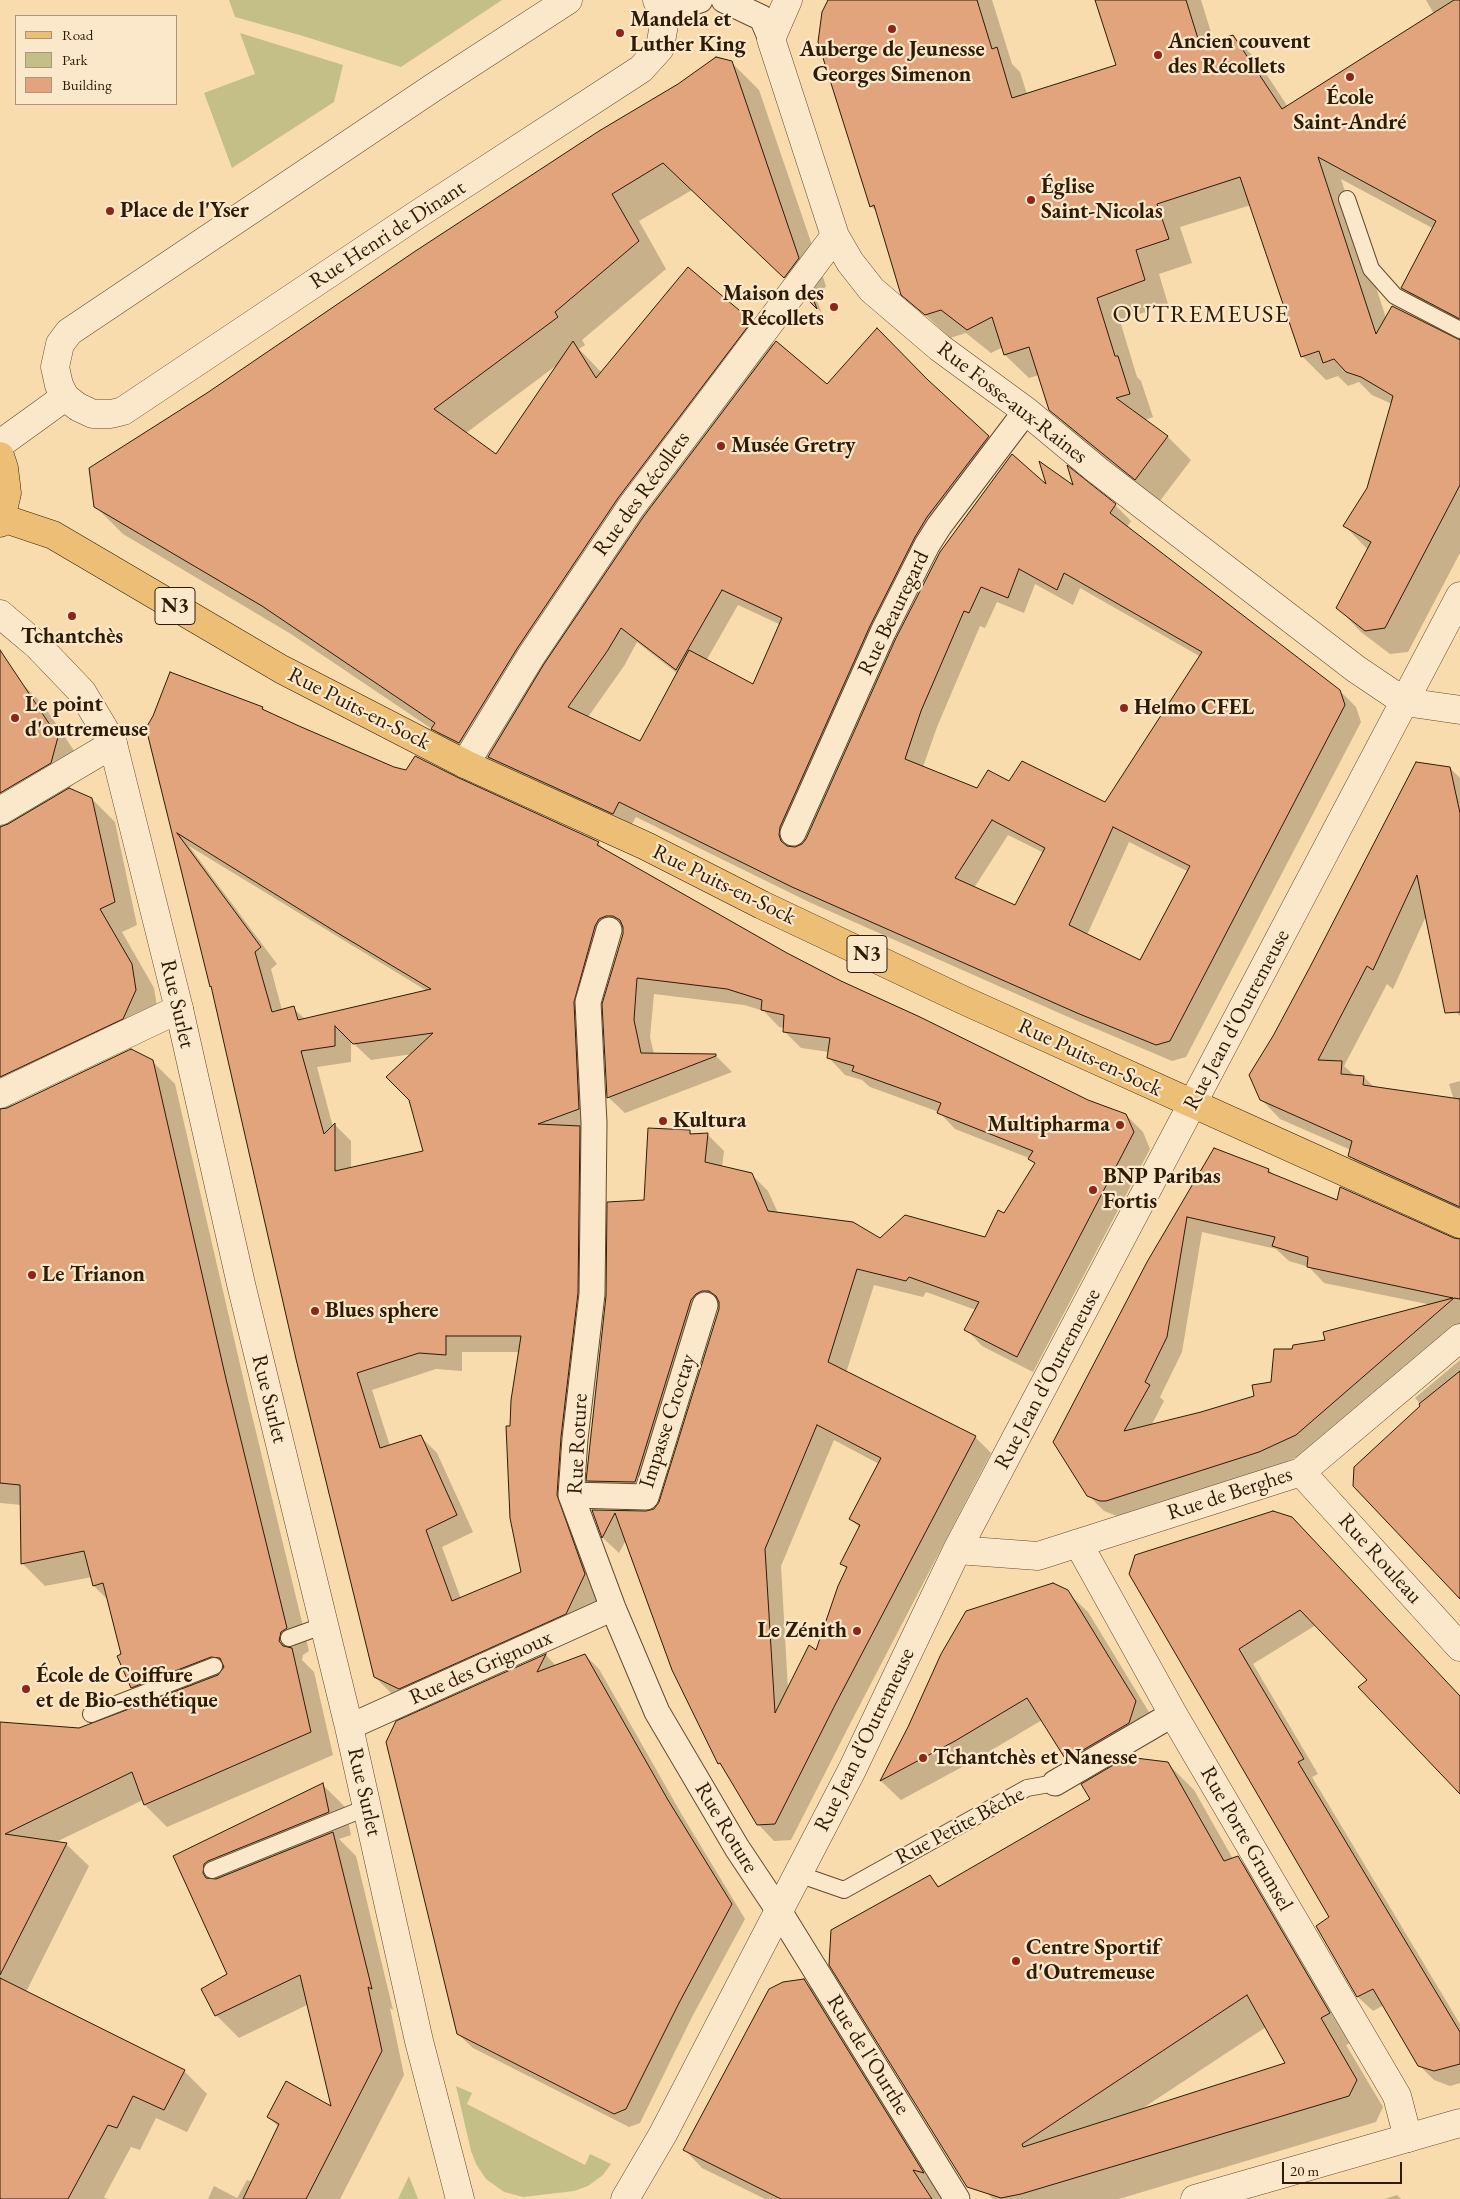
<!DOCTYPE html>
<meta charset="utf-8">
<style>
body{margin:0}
#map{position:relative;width:1460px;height:2199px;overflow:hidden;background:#f9dcad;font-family:"EB Garamond",serif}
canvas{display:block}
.legend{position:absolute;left:15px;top:15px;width:162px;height:90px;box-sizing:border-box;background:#fbe8ca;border:1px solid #a9967b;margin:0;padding:6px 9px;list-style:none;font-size:15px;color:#2e1b05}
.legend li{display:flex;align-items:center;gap:10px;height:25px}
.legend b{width:25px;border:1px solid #a9967b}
.scale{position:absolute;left:1282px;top:2162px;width:120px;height:22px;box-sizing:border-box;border:2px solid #2e1b05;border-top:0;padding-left:6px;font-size:15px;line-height:18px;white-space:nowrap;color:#2e1b05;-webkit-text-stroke:4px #fbe8ca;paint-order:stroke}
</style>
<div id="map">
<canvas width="1460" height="2199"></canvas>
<ul class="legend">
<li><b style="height:6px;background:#ecbe76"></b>Road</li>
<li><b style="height:14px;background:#c4bf86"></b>Park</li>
<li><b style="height:14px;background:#e2a47d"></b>Building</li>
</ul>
<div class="scale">20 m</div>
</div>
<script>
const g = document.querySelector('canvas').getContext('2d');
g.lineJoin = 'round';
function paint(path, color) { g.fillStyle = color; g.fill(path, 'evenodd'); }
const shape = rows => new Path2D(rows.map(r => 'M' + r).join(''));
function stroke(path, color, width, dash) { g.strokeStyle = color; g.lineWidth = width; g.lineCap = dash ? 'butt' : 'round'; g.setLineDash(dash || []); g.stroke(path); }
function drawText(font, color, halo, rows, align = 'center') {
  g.font = font + ' "EB Garamond",serif'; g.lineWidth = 4.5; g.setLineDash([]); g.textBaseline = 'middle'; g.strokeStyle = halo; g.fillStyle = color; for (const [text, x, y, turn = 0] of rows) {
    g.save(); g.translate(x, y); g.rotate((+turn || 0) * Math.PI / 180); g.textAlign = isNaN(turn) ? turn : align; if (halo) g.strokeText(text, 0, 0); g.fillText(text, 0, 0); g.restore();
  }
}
const green = shape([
 [229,0,502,0,401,67,303,36,235,17],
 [240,33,343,65,334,102,232,168,204,93,255,74],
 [456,2086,472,2093,467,2104,585,2165,590,2154,611,2164,603,2175,588,2186,574,2191,523,2197,504,2192,486,2179,476,2164,471,2151],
 [409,2176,418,2199,398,2199]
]);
const shadow = shape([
 [829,0,992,0,1012,64,1020,72,1027,94,1117,66,1097,0,1201,0,1214,42,1233,36,1257,60,1288,107,1434,14,1426,0,1460,0,1460,329,1426,311,1403,287,1434,229,1341,179,1386,318,1460,340,1460,553,1408,652,1390,654,1361,632,1338,608,1368,550,1345,526,1368,488,1392,404,1372,395,1359,382,1348,386,1338,376,1326,380,1302,356,1251,205,1180,227,1192,263,1159,274,1168,304,1120,321,1137,377,1141,381,1153,417,1145,420,1168,437,1191,460,1159,502,1074,433,1050,409,1039,375,1029,378,1005,355,1003,347,991,353,966,333,950,338,903,294,878,213,871,206],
 [731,62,759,90,826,286,816,299,822,313,692,190,639,221,666,269,582,340,585,345,579,349,602,373,751,322,774,345,827,386,931,385,1004,452,943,533,795,843,795,849,803,845,807,840,897,639,1049,488,1075,488,1069,469,1115,505,1131,521,1127,527,1340,691,1356,707,1361,722,1186,1057,1172,1061,1066,1016,809,902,636,817,629,829,505,773,493,761,487,770,460,756,435,731,291,634,123,534,95,506],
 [557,365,496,455,466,433],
 [1035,584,1073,605,1080,588,1201,657,1106,804,1009,782,978,789,923,767,937,727,980,626,985,628,997,602,1024,613],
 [738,605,781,625,753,686,706,661],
 [637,642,678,674,641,742,588,717,624,666],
 [1008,835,1044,853,1015,907,974,888],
 [1129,842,1189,872,1141,962,1087,935],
 [0,672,18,680,42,703,81,761,73,785,67,789,92,799,115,822,137,925,122,932,154,988,158,1013,145,1041,16,1102,11,1106,152,1061,175,1084,249,1403,309,1651,303,1655,302,1660,314,1672,333,1755,167,1827,145,1805,143,1800,56,1842,66,1844,89,1866,26,1992,184,2071,207,2094,187,2132,156,2118,140,2150,131,2147,104,2197,107,2199,0,2199,0,1723,79,1730,148,1703,132,1687,109,1601,94,1586,92,1577,45,1586,23,1564,22,1505,0,1503],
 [262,708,266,712,394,768,406,772,458,779,598,843,608,853,786,954,1088,1101,1126,1115,1143,1132,1150,1149,1033,1372,982,1346,966,1329,976,1310,926,1292,923,1297,874,1285,846,1373,975,1437,991,1453,851,1722,791,1840,774,1841,758,1824,726,1770,719,1763,673,1670,626,1540,619,1553,603,1538,594,1511,646,1513,655,1510,661,1502,720,1306,712,1310,652,1498,604,1497,588,1481,645,1201,689,1131,693,1135,707,1134,724,1151,722,1167,751,1174,768,1191,778,1213,880,1240,986,1239,1005,1214,1035,1164,1029,1158,955,1129,939,1112,870,1087,862,1080,845,1075,829,1058,829,1052,801,1048,784,1031,784,1028,779,1027,764,1011,744,1005,654,994,650,1037,654,1054,715,1055,732,1072,625,1113,608,1097,624,931,616,936,590,1020,596,1143,577,1455,601,1591,582,1630,416,1705,392,1694,375,1677,213,989,211,987,148,728],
 [189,846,427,991,305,1019,293,1008,282,1010,271,969,277,964],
 [351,1041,371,1060,412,1054,424,1152,351,1169,351,1141,335,1125,333,1127,317,1067,351,1062],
 [462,1352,520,1352,511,1428,522,1573,461,1599,442,1547,473,1532,437,1453,421,1437,390,1446,372,1390,436,1369,462,1371],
 [834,1440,879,1464,850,1519,860,1528,842,1564,848,1570,816,1652,788,1689,781,1566],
 [1450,768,1460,778,1460,1016,1443,999,1426,916,1393,989,1387,984,1344,1066,1355,1076,1364,1077,1374,1087,1454,1100,1449,1084,1460,1081,1460,1217,1369,1176,1350,1156,1351,1150,1280,1119,1261,1099],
 [1214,1149,1269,1170,1275,1176,1338,1201,1460,1241,1460,1346,1312,1450,1275,1467,1117,1516,1104,1511,1088,1495,1054,1442],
 [1202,1232,1276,1249,1289,1261,1309,1267,1324,1283,1432,1305,1293,1351,1272,1383,1255,1396,1202,1413,1151,1426,1164,1401,1160,1397,1182,1352],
 [1460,1360,1460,1598,1422,1406,1415,1398],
 [1273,1513,1460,1698,1460,1792,1368,1680,1316,1625,1253,1664,1318,1774,1312,1777,1460,2024,1460,2083,1450,2086,1434,2080,1419,2065,1384,2005,1373,2011,1358,1997,1317,1927,1331,1918,1130,1573],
 [1067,1592,1088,1612,1155,1722,1148,1743,1087,1779,1067,1759,1042,1720,975,1760,901,1800,881,1781,909,1727],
 [546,1655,556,1666,585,1655,599,1669,682,1815,745,1919,692,2017,640,2123,629,2127,473,2048,458,2034,397,1722],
 [1167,1763,1194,1790,1233,1859,1238,1858,1264,1884,1356,2040,1346,2045,1383,2107,1376,2122,1119,2199,993,2199,986,2192,930,1877,940,1887],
 [1266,2027,1287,2063,1140,2110],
 [322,1784,345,1807,351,1835,339,1839,356,1856,393,2010,390,2008,404,2075,340,2199,208,2199,214,2186,237,2198,247,2180,253,2182,279,2127,268,2117,333,2109,309,2004,239,2038,216,2015,202,1989,229,1975,175,1857],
 [803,1980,821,1998,946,2199,765,2199,702,2168,685,2150],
 [1397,2195,1401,2199,1385,2199]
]);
const building = shape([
 [828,0,977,0,992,49,997,47,1012,98,1116,65,1095,0,1186,0,1200,45,1233,35,1282,109,1454,0,1460,0,1460,319,1401,288,1436,221,1318,157,1376,334,1392,306,1460,340,1460,485,1385,628,1365,631,1336,608,1371,542,1343,526,1367,488,1393,396,1361,377,1346,372,1334,359,1323,363,1319,351,1301,357,1240,177,1157,204,1169,239,1136,250,1145,280,1097,298,1115,356,1118,356,1130,394,1116,398,1168,436,1135,480,1049,410,1029,347,1004,355,992,317,967,330,941,310,925,315,901,295,874,205,870,207,818,42,822,12,828,0],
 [716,57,732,61,799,258,784,278,663,163,612,194,639,241,555,312,558,317,434,409,496,454,573,341,596,378,688,267,752,321,618,498,518,647,459,743,431,729,435,723,262,606,94,507,89,468,207,393,414,252,599,131,678,84,716,57],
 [811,293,817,309,807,299,811,293],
 [877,328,928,380,989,436,927,517,915,537,870,626,780,827,779,835,781,841,787,846,795,847,802,844,806,839,896,638,940,552,1012,454,1046,484,1039,461,1073,485,1067,465,1116,504,1110,513,1340,690,1345,705,1170,1041,1156,1045,1077,1013,792,887,619,802,613,814,488,757,544,664,644,516,776,341,827,384,877,328],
 [1019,569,1057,590,1064,573,1202,652,1105,802,1022,761,1009,781,988,770,977,788,905,759,921,711,964,611,969,613,981,587,1008,598,1019,569],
 [722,590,782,618,753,684,689,650,640,741,568,707,608,650,621,628,676,670,722,590],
 [992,820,1045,848,1015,905,955,878,992,820],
 [1113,827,1190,866,1140,960,1069,925,1113,827],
 [0,650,58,737,51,763,0,793,0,650],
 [170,672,263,707,262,709,299,726,394,767,406,770,415,756,459,778,599,842,597,845,787,953,841,981,920,1017,1088,1100,1126,1114,1134,1132,1017,1357,964,1330,979,1302,909,1277,906,1281,857,1269,828,1362,976,1436,835,1705,775,1824,757,1825,720,1763,718,1764,672,1670,615,1513,602,1538,592,1510,646,1511,654,1509,659,1502,719,1309,719,1302,716,1296,709,1291,702,1291,696,1294,691,1300,635,1482,586,1481,606,1296,607,1202,644,1200,648,1128,690,1130,690,1134,708,1133,705,1162,752,1173,768,1211,853,1222,880,1238,905,1215,985,1237,998,1210,1004,1213,1035,1163,1028,1159,1033,1151,937,1113,941,1103,852,1071,854,1066,827,1058,830,1038,783,1032,784,1015,761,1010,762,1000,727,989,637,978,634,1020,641,1053,716,1054,716,1056,607,1098,602,1004,623,934,623,927,620,920,613,916,606,916,599,919,595,926,574,1002,579,1109,538,1124,580,1126,578,1293,561,1437,557,1495,585,1574,566,1614,399,1689,374,1677,296,1359,211,986,210,987,146,728,153,716,170,672],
 [177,833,336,932,431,989,298,1020,294,1006,272,1012,255,952,261,947,177,833],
 [335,1026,353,1044,433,1033,386,1077,409,1100,423,1151,335,1171,335,1123,324,1134,301,1051,335,1046,335,1026],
 [446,1336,521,1336,511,1400,510,1426,506,1426,510,1518,521,1572,452,1601,426,1530,457,1515,421,1435,380,1448,357,1373,419,1353,446,1355,446,1336],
 [817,1425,881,1458,849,1519,860,1525,840,1564,847,1567,838,1586,816,1650,809,1645,775,1713,765,1549,817,1425],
 [1416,762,1450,767,1460,813,1460,1012,1445,1013,1417,875,1373,970,1367,966,1318,1060,1342,1061,1341,1074,1364,1076,1363,1085,1460,1099,1460,1207,1348,1156,1352,1141,1260,1100,1249,1075,1273,1036,1310,967,1416,762],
 [69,788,92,798,115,902,100,909,132,964,136,990,123,1019,0,1077,0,827,8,824,69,788],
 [131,1049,153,1060,226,1379,287,1628,281,1632,279,1641,283,1646,292,1648,311,1732,144,1805,132,1772,5,1834,67,1843,0,1975,0,1722,79,1728,218,1675,224,1667,220,1658,211,1657,131,1688,117,1656,121,1654,103,1583,93,1586,84,1551,21,1564,20,1485,0,1483,0,1109,7,1108,131,1049],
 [1214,1148,1269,1169,1268,1172,1337,1200,1340,1187,1454,1238,1460,1239,1460,1299,1454,1298,1296,1435,1259,1452,1106,1501,1100,1501,1087,1496,1053,1442,1147,1262,1214,1148],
 [1187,1217,1275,1237,1272,1246,1308,1257,1307,1267,1453,1298,1323,1332,1325,1340,1293,1345,1292,1349,1274,1349,1271,1382,1252,1385,1254,1396,1201,1412,1124,1431,1150,1385,1145,1382,1167,1337,1187,1217],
 [1460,1371,1460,1599,1353,1486,1354,1467,1420,1406,1419,1404,1460,1371],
 [1273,1511,1292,1517,1460,1696,1460,1794,1358,1687,1367,1680,1300,1610,1239,1649,1304,1759,1298,1762,1460,2032,1460,2064,1434,2071,1418,2066,1373,1989,1357,1997,1316,1926,1329,1917,1129,1574,1135,1555,1273,1511],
 [1053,1583,1068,1590,1136,1701,1129,1723,1066,1760,1027,1698,955,1741,880,1781,908,1727,941,1654,966,1611,1053,1583],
 [546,1654,537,1672,585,1654,668,1800,732,1904,679,2003,626,2109,614,2114,457,2034,386,1742,396,1721,546,1654],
 [1127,1757,1168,1762,1224,1861,1238,1856,1330,2013,1321,2018,1357,2080,1349,2096,1021,2194,1001,2198,967,2187,829,1965,831,1930,930,1875,938,1887,1090,1799,1081,1784,1127,1757],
 [1247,1995,1285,2063,1023,2147,1022,2144,1247,1995],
 [323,1783,329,1812,208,1861,204,1864,203,1873,206,1878,216,1879,333,1832,372,1989,368,1987,382,2051,306,2199,243,2199,279,2124,267,2117,286,2081,331,2106,300,1975,215,2016,201,1989,227,1974,173,1856,323,1783],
 [0,1978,185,2070,164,2110,133,2096,117,2128,108,2125,68,2199,0,2199,0,1978],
 [804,1979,924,2173,913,2170,932,2199,781,2199,683,2150,769,1989,783,1982,804,1979]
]);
const service = shape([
 [1347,199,1371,269,1395,296,1460,330],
 [289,1638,325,1625],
 [91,1714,214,1666],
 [212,1870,368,1807],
 [798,1874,844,1890,1027,1788,1055,1783]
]);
const pedestrian = shape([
 [724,0,762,18,771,39],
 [665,18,688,4,700,0],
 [793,833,883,632,927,545,939,526,1026,411],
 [609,930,588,1002,594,1123,592,1294,575,1439,571,1495,613,1608,657,1712,737,1848,779,1911,957,2199],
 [571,1495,646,1497,705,1305],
 [349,1727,613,1608],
 [1055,1783,1173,1714]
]);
const minor = shape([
 [568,0,434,87,69,332,60,344,55,367,59,385,65,397,78,407,93,414,111,414,123,411,415,216,641,69,660,48,665,18,657,0],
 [788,0,771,39,835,236,850,262,872,290,940,348,1026,411,1097,470,1356,669,1405,702,1460,710],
 [0,444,65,397],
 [465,764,531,656,631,507,835,236],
 [0,811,113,744],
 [0,1094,179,1009],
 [1301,1472,1460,1647],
 [1078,1543,1173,1714,1397,2096,1408,2138],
 [957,1550,1038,1556,1301,1472,1460,1338],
 [625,2199,663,2134,852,1770,957,1550,1460,596]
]);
const tertiary = shape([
 [0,614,38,646,82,692,113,744,179,1009,241,1284,349,1727,419,2041,460,2199],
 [1195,2199,1460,2123]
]);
const primary = shape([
 [0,456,4,468,7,493,0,523],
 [2,518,53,535,281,669,465,764,646,846,762,905,963,1000,1460,1224]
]);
const markers = [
 [892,29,5,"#8f2418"],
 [620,33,5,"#8f2418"],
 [1158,55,5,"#8f2418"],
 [1350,77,5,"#8f2418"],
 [1031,200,5,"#8f2418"],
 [110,211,5,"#8f2418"],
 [834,307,5,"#8f2418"],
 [721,446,5,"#8f2418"],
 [72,616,5,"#8f2418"],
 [1124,708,5,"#8f2418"],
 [15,718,5,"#8f2418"],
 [663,1121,5,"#8f2418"],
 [1120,1125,5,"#8f2418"],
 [1093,1190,5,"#8f2418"],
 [32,1275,5,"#8f2418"],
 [315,1311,5,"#8f2418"],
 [857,1631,5,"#8f2418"],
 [26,1689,5,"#8f2418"],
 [923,1758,5,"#8f2418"],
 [1016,1961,5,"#8f2418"]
];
const shields = [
 [175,606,40],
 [867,954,40]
];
const shieldNames = [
 ["N3",175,606],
 ["N3",867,954]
];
const poiNames = [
 ["Mandela et",630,20],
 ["Luther King",630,45],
 ["Ancien couvent",1168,42],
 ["des Récollets",1168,67],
 ["Auberge de Jeunesse",892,50,"center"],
 ["Georges Simenon",892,75,"center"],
 ["École",1350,98,"center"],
 ["Saint-André",1350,123,"center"],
 ["Église",1041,187],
 ["Saint-Nicolas",1041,212],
 ["Place de l'Yser",120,211],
 ["Maison des",824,294,"right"],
 ["Récollets",824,319,"right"],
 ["Musée Gretry",731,446],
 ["Tchantchès",72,637,"center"],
 ["Le point",25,705],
 ["d'outremeuse",25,730],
 ["Helmo CFEL",1134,708],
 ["Kultura",673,1121],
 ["Multipharma",1110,1125,"right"],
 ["BNP Paribas",1103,1177],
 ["Fortis",1103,1202],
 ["Le Trianon",42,1275],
 ["Blues sphere",325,1311],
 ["Le Zénith",847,1631,"right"],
 ["École de Coiffure",36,1676],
 ["et de Bio-esthétique",36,1701],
 ["Tchantchès et Nanesse",933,1758],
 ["Centre Sportif",1026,1948],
 ["d'Outremeuse",1026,1973]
];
const streetNames = [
 ["Rue Henri de Dinant",388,235,-33],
 ["Rue Fosse-aux-Raines",1012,403,38],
 ["Rue des Récollets",642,494,-54],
 ["Rue Beauregard",894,613,-64],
 ["Rue Puits-en-Sock",359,709,27],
 ["Rue Puits-en-Sock",724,885,26],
 ["Rue Surlet",177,1004,77],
 ["Rue Jean d'Outremeuse",1237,1020,-62],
 ["Rue Puits-en-Sock",1090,1058,25],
 ["Rue Jean d'Outremeuse",1048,1379,-62],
 ["Rue Surlet",269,1399,76],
 ["Impasse Croctay",668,1421,-72],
 ["Rue Roture",578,1444,-87],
 ["Rue de Berghes",1230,1494,-18],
 ["Rue Rouleau",1380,1559,48],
 ["Rue des Grignoux",481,1668,-24],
 ["Rue Jean d'Outremeuse",865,1740,-64],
 ["Rue Surlet",364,1792,77],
 ["Rue Petite Bêche",960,1826,-28],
 ["Rue Roture",726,1828,59],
 ["Rue Porte Grumsel",1246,1839,60],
 ["Rue de l'Ourthe",868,2055,58]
];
const quarterNames = [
 ["OUTREMEUSE",1201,315]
];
paint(green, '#c4bf86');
paint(shadow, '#0003');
paint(building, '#e2a47d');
stroke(building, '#2e1b05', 1);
stroke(service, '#614b2f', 18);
stroke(pedestrian, '#614b2f', 27);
stroke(minor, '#614b2f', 29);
stroke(tertiary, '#614b2f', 29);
stroke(primary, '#2e1b05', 29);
stroke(service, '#fbe8ca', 16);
stroke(pedestrian, '#fbe8ca', 25);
stroke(minor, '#fbe8ca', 28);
stroke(tertiary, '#fbe8ca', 28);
stroke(primary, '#ecbe76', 28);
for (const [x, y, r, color] of markers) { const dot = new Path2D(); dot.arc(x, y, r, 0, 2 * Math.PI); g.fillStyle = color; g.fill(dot); stroke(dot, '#fbe8ca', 2); }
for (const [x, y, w] of shields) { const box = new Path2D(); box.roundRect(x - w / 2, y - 18.5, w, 37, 4); g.fillStyle = '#fbe8ca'; g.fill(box); stroke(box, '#2e1b05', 1); }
drawText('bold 21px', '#2e1b05', null, shieldNames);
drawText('bold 22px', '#2e1b05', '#fbe8ca', poiNames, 'left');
drawText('22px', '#2e1b05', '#fbe8ca', streetNames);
g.letterSpacing = '1px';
drawText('25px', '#2e1b05', '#fbe8ca', quarterNames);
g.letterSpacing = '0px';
</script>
